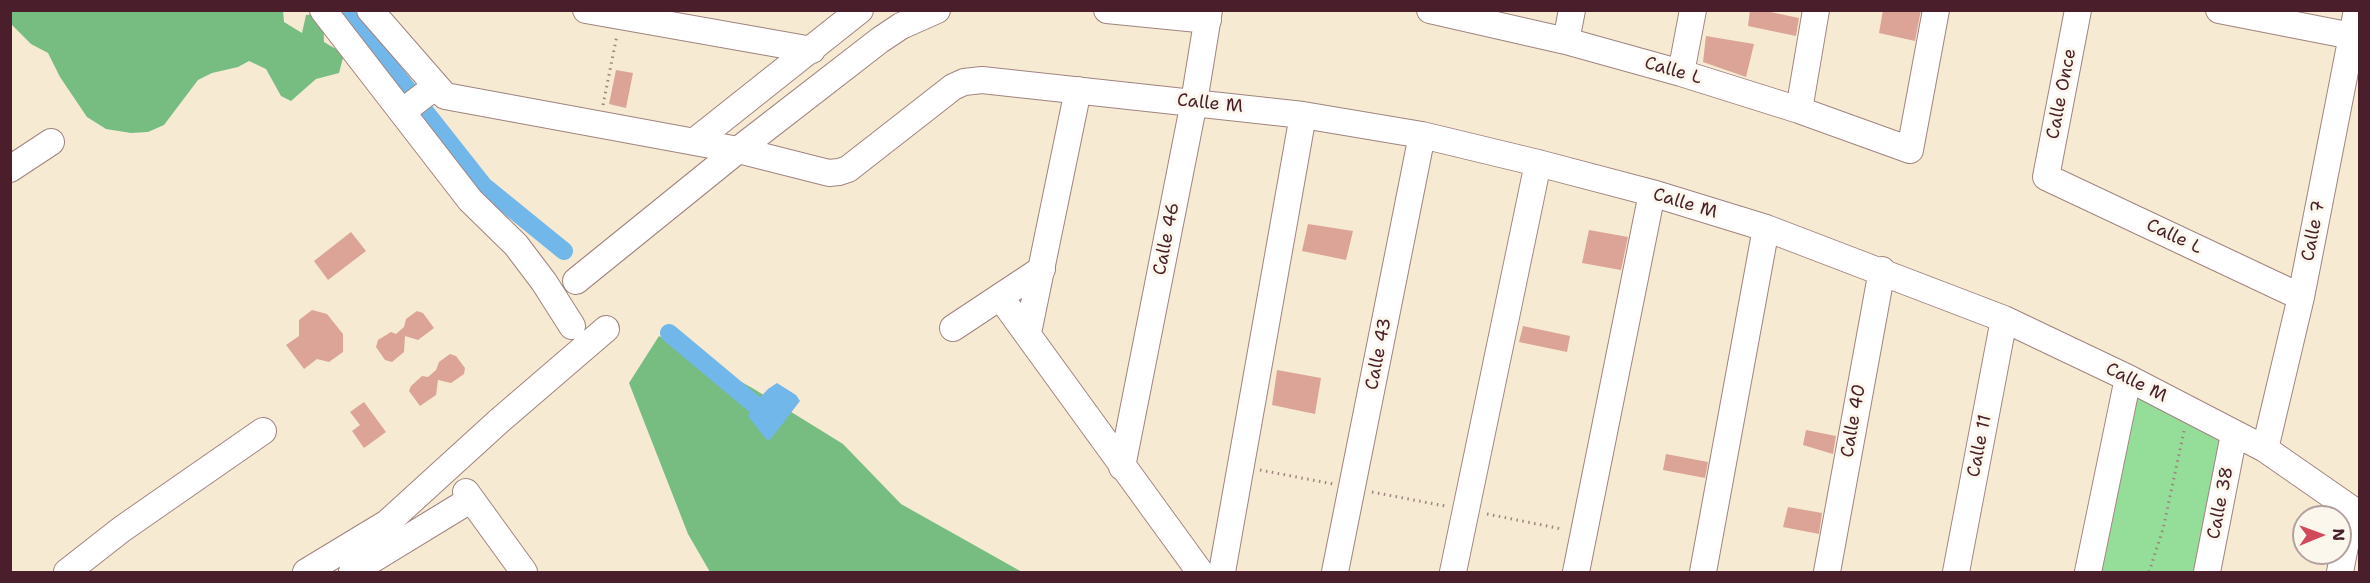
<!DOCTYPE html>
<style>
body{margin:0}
#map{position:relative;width:2370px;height:583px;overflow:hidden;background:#f6ead3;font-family:"Shantell Sans",sans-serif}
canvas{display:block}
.frame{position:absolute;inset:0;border:12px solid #4a1f2b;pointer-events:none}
.north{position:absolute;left:2292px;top:505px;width:60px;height:60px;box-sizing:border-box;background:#fbf7ec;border:2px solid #b4a19f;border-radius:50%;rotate:89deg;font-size:16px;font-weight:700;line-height:24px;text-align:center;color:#4a1f2b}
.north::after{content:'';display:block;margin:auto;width:21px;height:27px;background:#d1495b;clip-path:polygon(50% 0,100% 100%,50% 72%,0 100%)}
</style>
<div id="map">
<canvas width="2370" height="583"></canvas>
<div class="frame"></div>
<div class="north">N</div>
</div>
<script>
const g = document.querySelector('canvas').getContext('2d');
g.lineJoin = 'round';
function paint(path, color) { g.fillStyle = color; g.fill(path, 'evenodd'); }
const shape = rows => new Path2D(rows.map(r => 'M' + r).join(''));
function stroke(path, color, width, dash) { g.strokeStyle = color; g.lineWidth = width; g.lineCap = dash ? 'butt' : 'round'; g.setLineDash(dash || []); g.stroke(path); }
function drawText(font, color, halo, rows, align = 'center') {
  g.font = font + ' "Shantell Sans",sans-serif'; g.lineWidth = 6; g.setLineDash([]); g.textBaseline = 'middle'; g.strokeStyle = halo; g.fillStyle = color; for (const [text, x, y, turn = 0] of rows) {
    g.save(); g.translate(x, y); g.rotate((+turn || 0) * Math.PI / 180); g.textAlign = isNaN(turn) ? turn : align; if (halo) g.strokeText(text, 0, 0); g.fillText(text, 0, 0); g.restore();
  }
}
const green = shape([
 [2136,391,2226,436,2199,572,2099,572]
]);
const forest = shape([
 [10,11,283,11,284,22,302,33,306,15,323,13,324,42,344,54,339,73,316,79,291,101,281,96,266,69,249,61,238,67,212,73,198,80,164,125,148,132,131,133,106,129,87,117,60,77,48,53,31,44,11,24],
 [659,336,754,389,843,444,901,504,1022,572,710,572,688,534,629,383]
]);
const water = shape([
 [777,383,796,395,800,401,770,440,766,439,748,416,754,404,768,389]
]);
const canal = shape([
 [345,10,484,186,564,251],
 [669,333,754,404]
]);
const building = shape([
 [1750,10,1761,10,1799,18,1796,36,1748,26],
 [1883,10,1921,10,1915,41,1879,33],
 [1706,36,1754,44,1746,77,1703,62],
 [616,70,633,73,626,108,609,104],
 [1308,224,1353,231,1346,260,1302,251],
 [1589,230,1628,237,1621,270,1582,263],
 [351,232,366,251,328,280,314,261],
 [312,310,327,314,343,334,343,352,329,362,317,359,304,369,286,345,299,336,299,320],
 [417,311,423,313,434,328,418,340,405,336,404,352,392,362,385,360,376,347,378,340,391,332,396,334,404,327,406,319],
 [1523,326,1570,336,1567,352,1519,342],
 [450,354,456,356,465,368,464,374,451,383,438,380,436,395,420,406,409,391,411,386,422,376,428,377,436,370,439,362],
 [1277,370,1321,378,1315,414,1272,405],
 [364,402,386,432,364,448,352,431,360,425,350,412],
 [1806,430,1836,436,1833,454,1803,445],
 [1666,454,1708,462,1705,478,1663,470],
 [1788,507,1822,513,1819,534,1783,527]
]);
const path = shape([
 [603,105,617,35],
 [1260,470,1333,484],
 [1372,492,1445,506],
 [1487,514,1562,529],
 [2149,572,2163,529,2184,431]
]);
const minor = shape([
 [323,10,470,200,516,245,544,282,572,326],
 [370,10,445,96,738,150,829,173,839,172,848,169,953,87,964,82,982,80,1303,115,1422,135,1538,163,1652,193,1766,228,2004,319,2128,378,2265,449,2360,515],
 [586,10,812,50],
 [1107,10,1208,20],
 [1430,10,1566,41,1681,73,1799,110,1910,150,1936,10],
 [2078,10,2046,177,2301,297],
 [2219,10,2352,36],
 [1566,41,1572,10],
 [1681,73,1693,10],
 [1799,110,1816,10],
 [402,112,436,86],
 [695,141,860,10],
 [10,169,51,142],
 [576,281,738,150,880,40,901,26,937,10],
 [1001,298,1200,572],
 [953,328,1042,269],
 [1028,333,1078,90],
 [2265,449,2301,297,2357,10],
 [1122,467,1194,102,1209,10],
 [466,492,524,572],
 [67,572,122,529,263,431],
 [306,572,387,523,499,421,606,329],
 [352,572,470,500],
 [1222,572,1303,115],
 [1335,572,1422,135],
 [1453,572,1538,163],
 [1576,572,1652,193],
 [1703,572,1766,228],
 [1827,572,1882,270],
 [1956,572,2004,319],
 [2088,572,2128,378],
 [2207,572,2234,434],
 [2340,572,2352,510]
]);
const streetNames = [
 ["Calle L",1673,71,16],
 ["Calle Once",2062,94,-79],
 ["Calle M",1210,104,6],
 ["Calle M",1685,204,17],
 ["Calle 7",2314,231,-79],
 ["Calle L",2174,237,25],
 ["Calle 46",1167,239,-79],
 ["Calle 43",1379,354,-79],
 ["Calle M",2136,383,27],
 ["Calle 40",1854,421,-80],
 ["Calle 11",1980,446,-79],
 ["Calle 38",2221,503,-79]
];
paint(green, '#94de9a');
paint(forest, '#77bd82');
paint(water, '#72b7e9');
stroke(canal, '#72b7e9', 18);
paint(building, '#dba496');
stroke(minor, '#a0847f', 28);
stroke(path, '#a0847f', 3, [1.5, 4.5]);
stroke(minor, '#fff', 26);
drawText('18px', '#4a1f2b', '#fbf7ec', streetNames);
</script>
